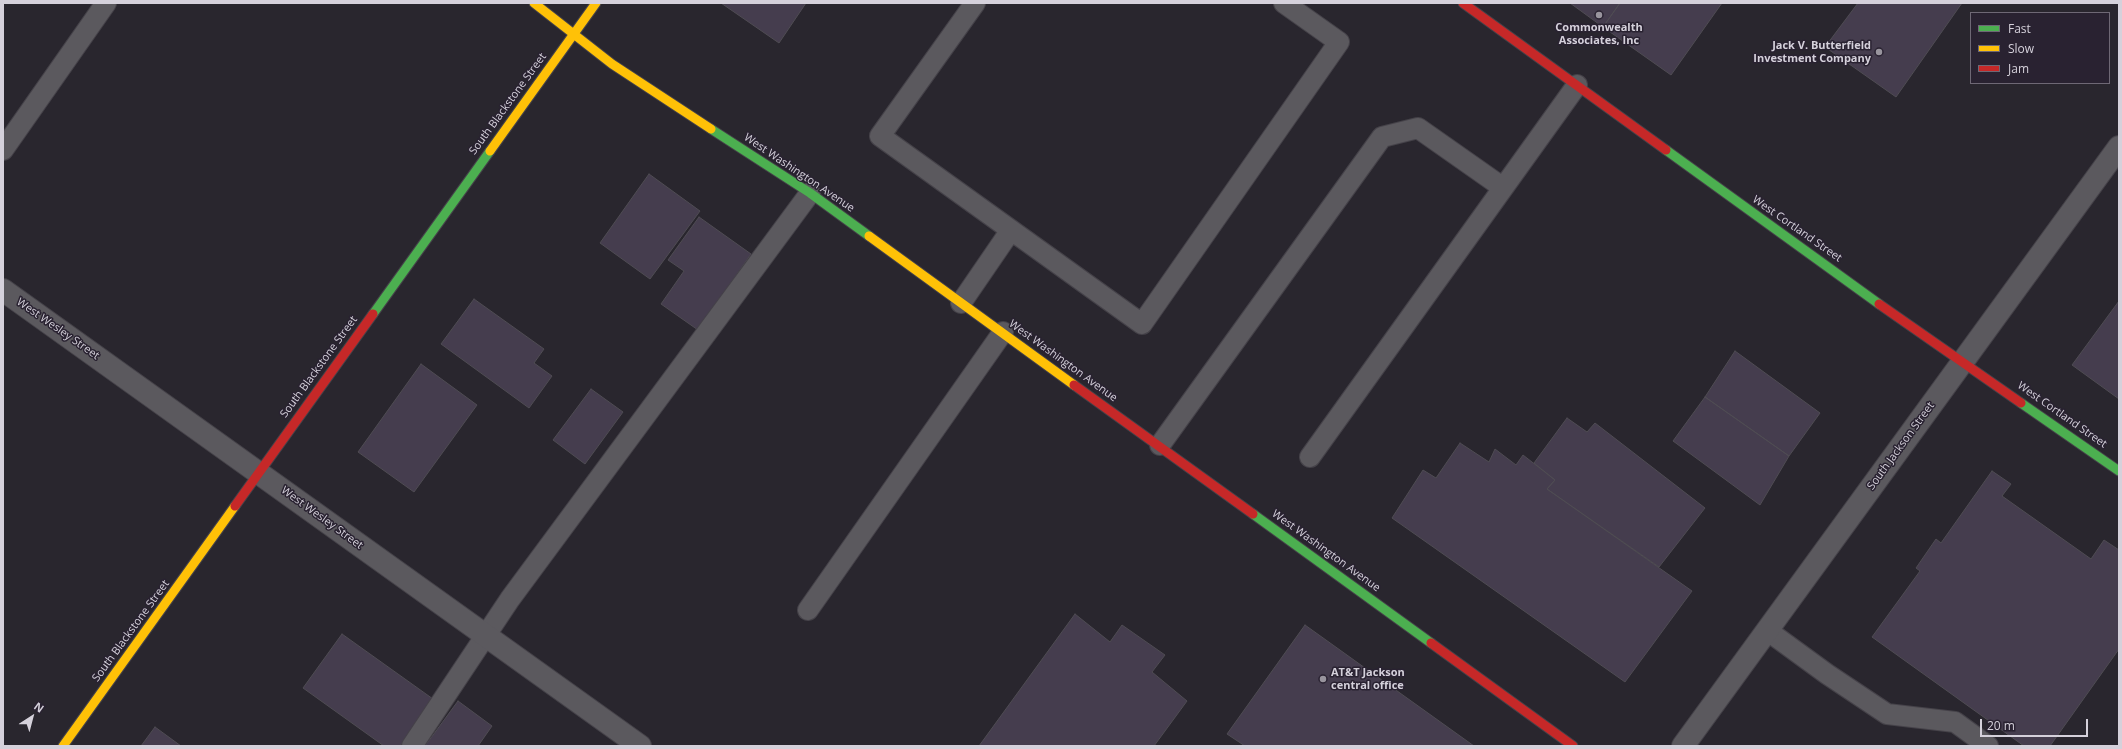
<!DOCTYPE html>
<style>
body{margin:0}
#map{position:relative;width:2122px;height:749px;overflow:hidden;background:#29262e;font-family:"Open Sans",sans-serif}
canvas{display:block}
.frame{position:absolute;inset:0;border:4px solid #d5d1db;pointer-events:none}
.legend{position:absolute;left:1970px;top:12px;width:140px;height:72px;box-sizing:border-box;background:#292231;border:1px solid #6e6875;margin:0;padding:5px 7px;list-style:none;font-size:12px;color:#d5d1db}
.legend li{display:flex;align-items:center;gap:8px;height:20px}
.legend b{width:20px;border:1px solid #6e6875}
.north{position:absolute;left:12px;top:697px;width:40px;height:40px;-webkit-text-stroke:3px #292231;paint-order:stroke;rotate:36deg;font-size:11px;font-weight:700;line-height:16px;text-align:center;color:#d5d1db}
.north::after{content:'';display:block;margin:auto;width:14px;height:18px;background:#d5d1db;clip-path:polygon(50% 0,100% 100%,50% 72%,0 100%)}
.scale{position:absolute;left:1980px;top:719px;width:108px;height:18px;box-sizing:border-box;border:2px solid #d5d1db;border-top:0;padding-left:5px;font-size:12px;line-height:14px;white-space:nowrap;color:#d5d1db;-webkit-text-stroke:3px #292231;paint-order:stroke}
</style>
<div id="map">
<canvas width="2122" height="749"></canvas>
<div class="frame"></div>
<ul class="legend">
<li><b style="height:5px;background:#4caf50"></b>Fast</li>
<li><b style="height:5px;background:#ffc107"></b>Slow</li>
<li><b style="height:5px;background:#c62828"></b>Jam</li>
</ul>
<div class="north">N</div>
<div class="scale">20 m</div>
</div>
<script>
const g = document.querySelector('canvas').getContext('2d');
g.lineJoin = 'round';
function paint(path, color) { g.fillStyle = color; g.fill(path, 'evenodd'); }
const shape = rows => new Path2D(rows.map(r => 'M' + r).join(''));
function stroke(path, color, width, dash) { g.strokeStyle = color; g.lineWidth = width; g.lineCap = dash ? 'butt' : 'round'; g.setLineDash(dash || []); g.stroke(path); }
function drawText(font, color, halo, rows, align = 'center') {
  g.font = font + ' "Open Sans",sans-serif'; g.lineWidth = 3; g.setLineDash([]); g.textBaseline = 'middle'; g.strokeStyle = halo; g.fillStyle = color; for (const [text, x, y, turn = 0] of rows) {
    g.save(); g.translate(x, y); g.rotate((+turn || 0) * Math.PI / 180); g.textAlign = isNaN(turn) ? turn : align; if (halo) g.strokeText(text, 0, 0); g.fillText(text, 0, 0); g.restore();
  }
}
const building = shape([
 [721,3,806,3,779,43,721,3],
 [1570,3,1620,3,1603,27,1570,3],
 [1620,3,1722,3,1671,75,1603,27,1620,3],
 [1858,3,1962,3,1896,97,1825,47,1858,3],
 [649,174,700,211,650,279,600,243,649,174],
 [699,217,751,254,698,330,661,304,684,271,668,260,699,217],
 [474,299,544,349,534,363,552,376,529,408,441,344,474,299],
 [2119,301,2119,399,2072,365,2119,301],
 [1735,351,1820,413,1789,456,1705,397,1735,351],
 [421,364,477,405,414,492,358,452,421,364],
 [591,389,623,412,585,464,553,440,591,389],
 [1705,397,1789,456,1760,505,1673,441,1705,397],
 [1567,418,1587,432,1595,423,1705,508,1659,567,1547,489,1555,480,1534,463,1567,418],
 [1460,443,1489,462,1495,449,1516,465,1523,455,1555,480,1547,489,1692,591,1625,682,1392,518,1423,470,1436,478,1460,443],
 [1992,471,2011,484,2002,496,2091,559,2104,540,2119,550,2119,649,2050,746,2024,746,1872,637,1920,571,1916,568,1936,539,1941,543,1992,471],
 [1075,614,1110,642,1122,625,1165,655,1152,672,1187,701,1154,746,979,746,1075,614],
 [1305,625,1474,746,1245,746,1227,734,1305,625],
 [342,634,433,699,400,746,384,746,303,688,342,634],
 [458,701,492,726,478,746,425,746,458,701],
 [155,727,181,746,141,746,155,727]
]);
const lane = shape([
 [975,3,880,136,1142,324,1339,42,1284,3],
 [3,150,106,3],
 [961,303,1011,230],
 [1160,445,1382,137,1418,128,1502,187],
 [1310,457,1577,85],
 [808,610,1003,332],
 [1768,631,1827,674,1887,714,1955,722,1988,746],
 [412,746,510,599,810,193]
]);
const street = shape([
 [3,290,640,746],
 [1683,746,2119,147]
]);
const fast = shape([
 [711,129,810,193,869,236],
 [1666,150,1879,304],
 [373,314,490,151],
 [2021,403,2119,471],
 [1253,514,1431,643]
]);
const slow = shape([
 [534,3,612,64,711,129],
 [490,151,596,3],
 [869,236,1074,385],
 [63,746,235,506]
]);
const jam = shape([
 [1463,3,1666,150],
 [1879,304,2021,403],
 [1074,385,1253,514],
 [235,506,373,314],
 [1431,643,1573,746]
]);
const markers = [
 [1599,15,4,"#99959e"],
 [1879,52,4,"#99959e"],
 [1323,679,4,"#99959e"]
];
const poiNames = [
 ["Commonwealth",1599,28],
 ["Associates, Inc",1599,41],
 ["Jack V. Butterfield",1871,46,"right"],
 ["Investment Company",1871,59,"right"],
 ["AT&T Jackson",1331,673,"left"],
 ["central office",1331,686,"left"]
];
const streetNames = [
 ["South Blackstone Street",508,104,-54],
 ["West Washington Avenue",799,173,34],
 ["West Cortland Street",1797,229,35],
 ["West Wesley Street",58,329,35],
 ["West Washington Avenue",1063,361,36],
 ["South Blackstone Street",319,367,-54],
 ["West Cortland Street",2062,415,35],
 ["South Jackson Street",1901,446,-54],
 ["West Wesley Street",322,518,36],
 ["West Washington Avenue",1326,551,36],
 ["South Blackstone Street",131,631,-54]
];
paint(building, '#453d4e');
stroke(building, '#4f4c53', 1);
stroke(lane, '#454249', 22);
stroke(street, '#454249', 24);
stroke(fast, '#454249', 11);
stroke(slow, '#454249', 11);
stroke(jam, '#454249', 11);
stroke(lane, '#5b595e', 20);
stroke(street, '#5b595e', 22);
stroke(fast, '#4caf50', 9);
stroke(slow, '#ffc107', 9);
stroke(jam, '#c62828', 9);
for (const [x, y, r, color] of markers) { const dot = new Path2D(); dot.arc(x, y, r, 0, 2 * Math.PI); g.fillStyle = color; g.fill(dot); stroke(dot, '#292231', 1.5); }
drawText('bold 11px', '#d5d1db', '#292231', poiNames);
drawText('11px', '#d5d1db', '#292231', streetNames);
</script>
